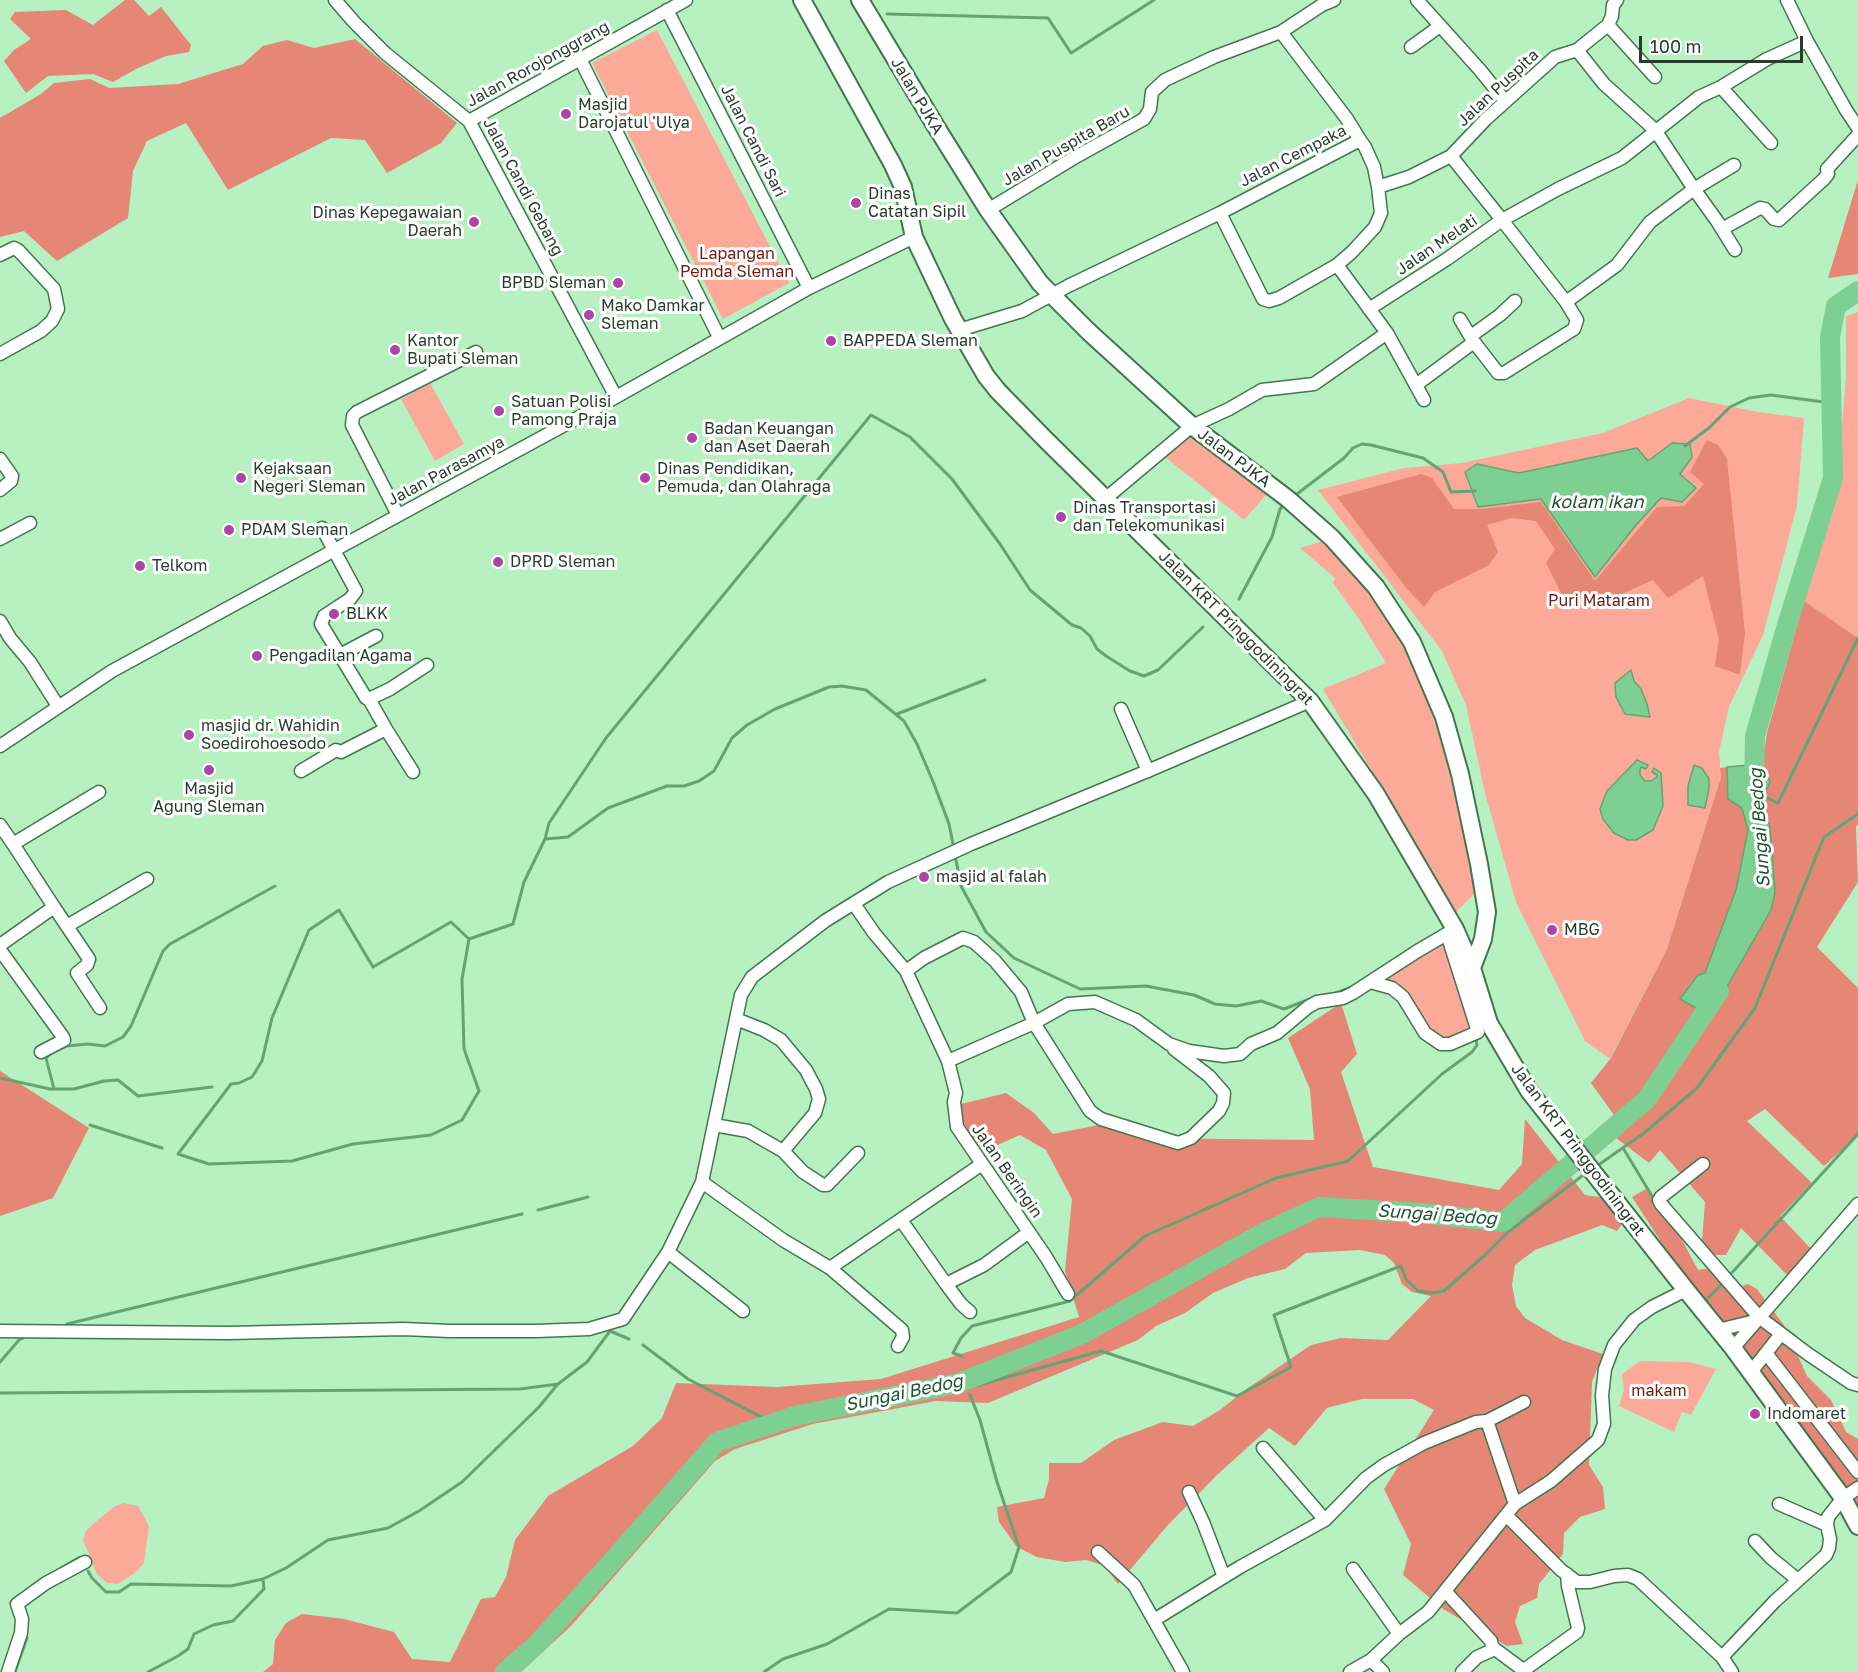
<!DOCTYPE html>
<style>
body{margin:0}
#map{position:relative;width:1858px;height:1672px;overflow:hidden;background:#b7f1c2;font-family:"Golos Text",sans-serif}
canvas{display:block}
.scale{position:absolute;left:1639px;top:36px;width:164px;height:27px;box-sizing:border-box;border:3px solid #273e2c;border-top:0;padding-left:8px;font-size:18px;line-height:21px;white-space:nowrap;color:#273e2c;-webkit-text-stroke:4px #fff;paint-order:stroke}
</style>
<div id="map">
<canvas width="1858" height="1672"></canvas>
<div class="scale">100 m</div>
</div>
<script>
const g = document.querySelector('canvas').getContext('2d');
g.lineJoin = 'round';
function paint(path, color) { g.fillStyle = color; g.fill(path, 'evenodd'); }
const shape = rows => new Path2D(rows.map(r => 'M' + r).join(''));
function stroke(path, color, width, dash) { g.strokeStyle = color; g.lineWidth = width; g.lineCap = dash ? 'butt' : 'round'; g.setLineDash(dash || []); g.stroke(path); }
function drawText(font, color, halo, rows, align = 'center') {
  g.font = font + ' "Golos Text",sans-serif'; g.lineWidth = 6; g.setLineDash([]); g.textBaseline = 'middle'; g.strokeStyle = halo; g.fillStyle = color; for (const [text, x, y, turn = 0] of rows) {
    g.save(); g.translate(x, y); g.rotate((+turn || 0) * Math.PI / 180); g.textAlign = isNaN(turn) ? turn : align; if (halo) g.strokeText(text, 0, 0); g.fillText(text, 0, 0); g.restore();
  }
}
const green = shape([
 [657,30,789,283,723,319,592,63],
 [1858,312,1858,638,1804,601,1837,487,1846,375,1846,316],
 [430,383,464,444,435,461,401,399],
 [1689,398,1758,412,1804,418,1797,506,1763,635,1729,707,1719,752,1721,777,1667,949,1610,1059,1585,1041,1516,902,1485,793,1466,705,1442,651,1318,490,1404,468,1462,463,1603,433],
 [1192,426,1273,487,1244,520,1160,453],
 [1326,540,1367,586,1398,632,1418,674,1454,777,1477,891,1456,912,1323,689,1386,663,1359,619,1333,583,1335,578,1300,548],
 [1445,935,1477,1029,1440,1042,1403,997,1370,982],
 [1640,1361,1690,1362,1716,1369,1691,1415,1682,1412,1674,1432,1619,1406,1624,1390,1622,1374],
 [123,1503,138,1506,149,1526,144,1563,135,1573,118,1584,107,1583,97,1574,83,1540,86,1531,94,1523,114,1507]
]);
const forest = shape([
 [125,0,134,0,149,16,161,7,191,45,189,52,166,56,138,68,113,82,93,74,48,76,26,93,4,61,14,50,31,39,10,19,15,12,66,10,93,25],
 [355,39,457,123,441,143,387,173,365,140,331,138,228,190,186,123,147,141,133,171,128,218,57,261,24,231,0,237,0,118,41,94,54,83,90,79,109,88,178,84,243,64,263,46,287,40,314,48],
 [1858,180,1858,274,1828,278],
 [1707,440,1718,445,1727,459,1745,633,1740,675,1715,666,1719,639,1703,576,1668,598,1653,580,1624,593,1603,599,1564,599,1546,563,1555,549,1536,521,1511,518,1487,525,1498,552,1489,565,1435,592,1424,607,1407,589,1337,497,1421,474,1432,478,1454,509,1482,509,1541,502,1595,581,1657,507,1684,506,1704,484,1690,472],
 [1804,601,1858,638,1858,824,1856,827,1858,882,1817,947,1858,988,1858,1135,1824,1166,1765,1109,1747,1121,1812,1183,1780,1216,1813,1251,1790,1278,1741,1228,1726,1255,1701,1255,1705,1202,1660,1150,1649,1163,1608,1132,1619,1122,1591,1083,1611,1058,1667,949,1721,777,1720,768,1727,767,1728,799,1742,808,1748,830,1736,890,1705,974,1698,975,1680,999,1710,1016,1775,893,1770,827,1761,802,1770,782,1762,764,1767,733],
 [1341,1003,1357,1054,1341,1072,1373,1167,1499,1190,1522,1164,1525,1119,1585,1195,1607,1198,1624,1221,1617,1231,1602,1225,1535,1250,1515,1265,1512,1285,1516,1306,1525,1318,1562,1340,1603,1354,1592,1382,1589,1465,1603,1487,1605,1509,1580,1517,1564,1533,1563,1554,1539,1584,1537,1598,1520,1606,1515,1622,1523,1644,1507,1646,1443,1609,1403,1575,1411,1544,1384,1489,1434,1410,1413,1399,1362,1399,1327,1408,1295,1446,1269,1428,1218,1474,1168,1525,1118,1584,1105,1566,1086,1560,1065,1562,1037,1557,1017,1547,999,1522,997,1507,1044,1498,1049,1479,1049,1463,1081,1463,1114,1440,1163,1422,1193,1426,1220,1410,1248,1388,1311,1345,1341,1338,1388,1340,1431,1296,1412,1292,1402,1284,1394,1263,1385,1255,1360,1250,1306,1253,1285,1269,1248,1278,1213,1293,1185,1313,1156,1326,1138,1340,988,1403,936,1401,813,1424,735,1449,715,1461,572,1625,521,1672,263,1672,273,1664,275,1640,286,1623,302,1614,344,1619,394,1632,412,1659,450,1662,481,1599,495,1597,506,1577,515,1540,548,1496,633,1446,662,1418,676,1383,777,1387,881,1379,1079,1317,1065,1271,1072,1199,1046,1150,1020,1135,986,1150,974,1142,964,1123,961,1104,1006,1093,1034,1113,1053,1134,1099,1125,1139,1138,1314,1140,1310,1089,1288,1038],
 [0,1071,89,1128,53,1198,0,1216],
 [1646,1189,1680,1236,1698,1270,1710,1268,1729,1291,1748,1284,1757,1289,1786,1328,1796,1335,1798,1356,1807,1376,1831,1400,1846,1432,1858,1439,1858,1511,1667,1251,1632,1197]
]);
const water = shape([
 [1672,443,1690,444,1692,457,1680,474,1696,488,1682,502,1661,498,1636,525,1595,577,1541,499,1478,507,1465,472,1477,464,1519,473,1637,448,1648,461,1672,443],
 [1631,670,1634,681,1641,689,1647,704,1650,717,1625,714,1616,697,1615,683,1631,670],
 [1637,760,1648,765,1646,769,1641,767,1640,770,1640,775,1645,781,1651,781,1657,777,1657,775,1652,772,1654,768,1661,773,1663,806,1653,830,1636,840,1628,840,1614,833,1603,819,1600,809,1607,791,1637,760],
 [1762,764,1770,782,1761,802,1770,827,1775,893,1771,910,1710,1016,1680,999,1698,975,1705,973,1736,890,1748,830,1742,808,1728,799,1727,767,1762,764],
 [1694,765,1702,768,1709,779,1709,789,1705,808,1688,805,1688,786,1694,765]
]);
const stream = shape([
 [887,14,1048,18,1071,53,1154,0],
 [1685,446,1710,427,1730,407,1749,398,1771,395,1831,403],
 [1297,494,1344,458,1353,448,1362,444,1371,445,1423,458,1443,472,1451,492,1475,491],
 [1239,599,1272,537,1280,509,1282,507],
 [897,714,985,680],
 [1761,795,1778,803,1858,638],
 [545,839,568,837,608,808,667,786,684,786,699,781,714,771,732,738,747,725,775,709,829,687,842,686,866,690,904,721,917,744,934,784,949,824,954,849],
 [955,855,961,886,986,932,1014,958,1080,989,1146,986,1194,995,1215,1004,1236,1006,1261,1001,1284,1009,1315,997],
 [469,939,451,922,373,967,339,910,309,930,272,1018,262,1061,252,1077,239,1083,231,1084,178,1154,209,1164,292,1161,353,1144,431,1135,462,1120,479,1091,464,1049,462,979,469,939,513,924,524,882,545,839,549,823,606,738,871,415,910,437,952,479,1000,544,1030,590,1072,625,1081,628,1090,636,1097,649,1106,656,1130,671,1144,676,1158,670,1203,627],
 [1333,994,1352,987],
 [0,1078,50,1089,74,1089,104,1081,118,1080,138,1096,212,1087],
 [54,1089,46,1058,51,1053,66,1046,88,1044,105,1046,123,1037,131,1026,163,951,170,944,275,886],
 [90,1125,162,1148],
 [1623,1148,1655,1201],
 [1597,1166,1644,1133,1697,1088,1755,1008,1824,837,1858,814],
 [538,1210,588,1197],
 [1728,1277,1858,1134],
 [1704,1302,1724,1282],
 [67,1324,522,1214],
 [643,1345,688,1379,773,1423],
 [962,1356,953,1353,961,1338,972,1326,1070,1301,1145,1236,1276,1178,1348,1161,1442,1074,1472,1052,1477,1045,1476,1039],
 [0,1362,19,1340,23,1338],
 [975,1386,1101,1351,1237,1396,1291,1367,1274,1315,1401,1266,1406,1279,1418,1291,1432,1293,1444,1291,1485,1255,1508,1232,1586,1173],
 [0,1393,520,1389,558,1384,587,1362,610,1331,629,1339],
 [61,1568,80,1557],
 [88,1571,92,1578,106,1592,119,1592,131,1584,231,1586,263,1579,286,1568,328,1540,388,1528,419,1511,462,1482,539,1407,557,1385],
 [15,1672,27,1638],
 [148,1672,178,1656,188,1649,194,1634,213,1625,233,1621,264,1589,263,1580],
 [764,1672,783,1659,827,1644,889,1609,957,1613,1011,1572,1019,1547,997,1482,980,1420,970,1395]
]);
const river = shape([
 [1754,790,1755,736,1787,625,1833,478,1830,337,1836,306,1858,291],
 [505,1672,537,1644,609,1565,717,1442,795,1416,959,1383,1082,1334,1261,1234,1319,1207,1420,1213,1503,1222,1646,1100,1719,991]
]);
const street = shape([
 [335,0,354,22,385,53,469,121,616,397],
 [1417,0,1480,70,1505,101],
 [1787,0,1807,41,1846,110,1858,128],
 [667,10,809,288],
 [1608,25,1655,77],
 [1281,32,1347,119,1360,140],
 [1411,47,1440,26],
 [580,59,719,337],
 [1721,87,1771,143],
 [469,121,686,0],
 [1451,156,1486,119,1555,57,1577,50,1608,25,1612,16,1613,5,1617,0],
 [1734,165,1694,189,1717,221,1735,250],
 [988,210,1072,159,1144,119,1150,109,1152,92,1165,80,1214,57,1281,32,1322,5,1334,0],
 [1220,213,1263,299,1269,301,1279,298,1337,265,1352,252,1375,227,1381,213,1378,187],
 [1722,229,1760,208,1765,209,1774,219,1779,220,1824,179,1828,174,1827,169,1858,135],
 [0,255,14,248,19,251,54,289,58,309,52,321,41,331,0,354],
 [1369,309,1447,259,1502,220,1566,302,1617,265,1650,222,1694,189,1655,130,1604,84,1577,50],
 [1460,319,1473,341],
 [959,330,1022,311,1068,286,1220,213,1360,140,1365,147,1374,167,1378,187,1409,177,1451,156,1502,220,1558,189,1622,158,1699,97,1721,87,1767,59,1807,41],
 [1387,333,1424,400],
 [1471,336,1500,315,1515,301],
 [1416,385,1474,342,1498,373,1504,373,1574,329,1577,320,1566,302],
 [0,459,12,476,11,481,0,490],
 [1105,499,1192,426,1229,409,1262,390,1314,384,1387,333,1337,265],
 [398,515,352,425,353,416,357,412,476,352],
 [322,528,356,591,350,599,324,616,321,624,366,698,369,699,390,689,427,665],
 [0,539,30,523],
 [0,621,10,638,30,662,58,706],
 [340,655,376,636],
 [369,699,386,729,413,772],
 [1121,709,1148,771],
 [0,746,112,671,616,397,809,288,914,237],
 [301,771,336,750,341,752,386,729],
 [0,825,13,844,99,792],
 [854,904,874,933,906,971,948,1061,956,1093,954,1102,957,1127,1046,1257,1068,1294],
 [54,907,89,959,87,965,77,973,100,1008],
 [67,926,147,879],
 [0,945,54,907,13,844],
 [0,950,63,1037,64,1040,41,1052],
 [906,971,924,958,963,938,974,942,995,961,1021,992,1034,1023,1090,1111,1101,1119,1178,1143,1191,1138,1219,1111,1223,1103,1224,1093,1209,1076,1174,1049],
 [1370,982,1392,988,1403,997,1425,1033,1441,1044,1450,1044,1478,1032,1447,934],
 [948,1061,1034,1023,1068,1004,1095,1002,1136,1020,1169,1044,1189,1051,1224,1056,1240,1054,1251,1044,1277,1033,1308,1007,1317,1002,1343,998,1353,993,1416,952,1455,929],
 [714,1125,748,1131,783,1151,815,1113,819,1099,816,1089,806,1070,781,1040,764,1030,736,1019],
 [783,1151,803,1172,823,1185,827,1185,858,1153],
 [1703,1164,1661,1197,1659,1200,1661,1204,1759,1317,1808,1354,1851,1383,1858,1385],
 [702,1182,783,1240,830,1268,982,1164],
 [901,1220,946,1284,961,1304,970,1312],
 [668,1252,743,1311],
 [830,1268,902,1330,903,1337,898,1346],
 [946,1284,984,1265,1029,1232],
 [1718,1330,1755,1321],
 [0,1331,229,1333,403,1329,450,1331,536,1331,589,1329,623,1319,668,1252,702,1182,741,995,752,977,825,921,888,882,971,844,1150,770,1310,701],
 [1733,1348,1858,1204],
 [1766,1353,1858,1472],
 [1751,1372,1781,1334],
 [1487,1421,1524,1402],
 [1263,1448,1325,1520],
 [1189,1492,1203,1522,1224,1577],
 [1779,1504,1827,1525],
 [1507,1516,1561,1570,1577,1582,1590,1582,1614,1576,1628,1575,1638,1579,1722,1657],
 [1755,1541,1771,1558,1798,1580],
 [1098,1552,1134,1585,1183,1672],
 [1353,1569,1399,1634],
 [1445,1591,1491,1641,1493,1649],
 [1154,1620,1240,1567,1325,1520,1366,1478,1384,1465,1424,1443,1476,1422,1487,1421,1515,1504],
 [1371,1660,1383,1672],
 [1524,1670,1577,1632,1578,1628,1568,1586,1567,1574],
 [8,1672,21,1633,22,1619,17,1604,46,1583,85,1562],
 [1350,1672,1371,1660,1399,1634,1428,1612,1515,1504,1551,1481,1598,1440,1604,1424,1602,1395,1605,1369,1614,1345,1634,1320,1652,1307,1686,1290],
 [1462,1672,1477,1657,1495,1649,1526,1672],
 [1732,1672,1722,1657,1775,1601,1826,1555,1829,1548,1830,1539,1827,1525,1828,1517,1843,1498,1858,1488]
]);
const secondary = shape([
 [802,0,893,165,903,187,914,237,953,319,986,376,998,391,1045,439,1310,701,1376,794,1455,929,1472,968,1489,1023,1529,1091,1686,1290,1733,1348,1843,1498,1858,1526],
 [860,0,935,125,988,210,1040,283,1089,332,1192,426,1288,499,1332,538,1376,587,1412,642,1444,717,1460,774,1479,864,1487,912,1483,939,1472,968]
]);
const markers = [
 [566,114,6,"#ad44a6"],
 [856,203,6,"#ad44a6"],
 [474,222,6,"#ad44a6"],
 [618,283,6,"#ad44a6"],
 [589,315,6,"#ad44a6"],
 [831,341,6,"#ad44a6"],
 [395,350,6,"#ad44a6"],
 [499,411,6,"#ad44a6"],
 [692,438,6,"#ad44a6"],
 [241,478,6,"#ad44a6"],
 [645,478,6,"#ad44a6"],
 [1061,517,6,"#ad44a6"],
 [229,530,6,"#ad44a6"],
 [498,562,6,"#ad44a6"],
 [140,566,6,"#ad44a6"],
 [334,614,6,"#ad44a6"],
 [257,656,6,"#ad44a6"],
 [189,735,6,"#ad44a6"],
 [209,770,6,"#ad44a6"],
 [924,877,6,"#ad44a6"],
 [1552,930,6,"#ad44a6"],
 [1755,1414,6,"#ad44a6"]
];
const streetNames = [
 ["Jalan Rorojonggrang",538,64,-29],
 ["Jalan Puspita",1498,88,-43],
 ["Jalan PJKA",917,96,59],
 ["Jalan Candi Sari",753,141,63],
 ["Jalan Puspita Baru",1066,146,-30],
 ["Jalan Cempaka",1293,156,-27],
 ["Jalan Candi Gebang",523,187,62],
 ["Jalan Melati",1437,245,-34],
 ["Jalan PJKA",1234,458,37],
 ["Jalan Parasamya",446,471,-28],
 ["Jalan KRT Pringgodiningrat",1236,628,45],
 ["Jalan KRT Pringgodiningrat",1578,1150,53],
 ["Jalan Beringin",1007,1171,55]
];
const poiNames = [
 ["Masjid",578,105],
 ["Darojatul 'Ulya",578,123],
 ["Dinas",868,194],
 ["Catatan Sipil",868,212],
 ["Dinas Kepegawaian",462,213,"right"],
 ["Daerah",462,231,"right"],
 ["BPBD Sleman",606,283,"right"],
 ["Mako Damkar",601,306],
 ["Sleman",601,324],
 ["Kantor",407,341],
 ["Bupati Sleman",407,359],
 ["BAPPEDA Sleman",843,341],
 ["Satuan Polisi",511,402],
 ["Pamong Praja",511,420],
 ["Badan Keuangan",704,429],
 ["dan Aset Daerah",704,447],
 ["Kejaksaan",253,469],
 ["Negeri Sleman",253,487],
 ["Dinas Pendidikan,",657,469],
 ["Pemuda, dan Olahraga",657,487],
 ["Dinas Transportasi",1073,508],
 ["dan Telekomunikasi",1073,526],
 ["PDAM Sleman",241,530],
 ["DPRD Sleman",510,562],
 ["Telkom",152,566],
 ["BLKK",346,614],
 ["Pengadilan Agama",269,656],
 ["masjid dr. Wahidin",201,726],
 ["Soedirohoesodo",201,744],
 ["Masjid",209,789,"center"],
 ["Agung Sleman",209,807,"center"],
 ["masjid al falah",936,877],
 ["MBG",1564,930],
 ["Indomaret",1767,1414]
];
const parkNames = [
 ["Lapangan",737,254],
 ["Pemda Sleman",737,272],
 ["Puri Mataram",1599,601],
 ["makam",1659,1391]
];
const waterNames = [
 ["kolam ikan",1597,502],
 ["Sungai Bedog",1760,828,-94],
 ["Sungai Bedog",1437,1215,4],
 ["Sungai Bedog",904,1393,-12]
];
paint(green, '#fda99a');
paint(forest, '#e58676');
paint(water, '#7ed092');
stroke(water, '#64a473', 1.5);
stroke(stream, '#64a473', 3);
stroke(river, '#7ed092', 20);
stroke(street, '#41774f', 15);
stroke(secondary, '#41774f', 20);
stroke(street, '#fff', 12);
stroke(secondary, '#fff', 16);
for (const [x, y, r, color] of markers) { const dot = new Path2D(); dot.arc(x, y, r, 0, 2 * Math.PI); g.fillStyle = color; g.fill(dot); stroke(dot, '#fff', 2); }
drawText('16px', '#273e2c', '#fff', streetNames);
drawText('16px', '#273e2c', '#fff', poiNames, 'left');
drawText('16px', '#6f1b11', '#fff', parkNames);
drawText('italic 18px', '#1d562e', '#fff', waterNames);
</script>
